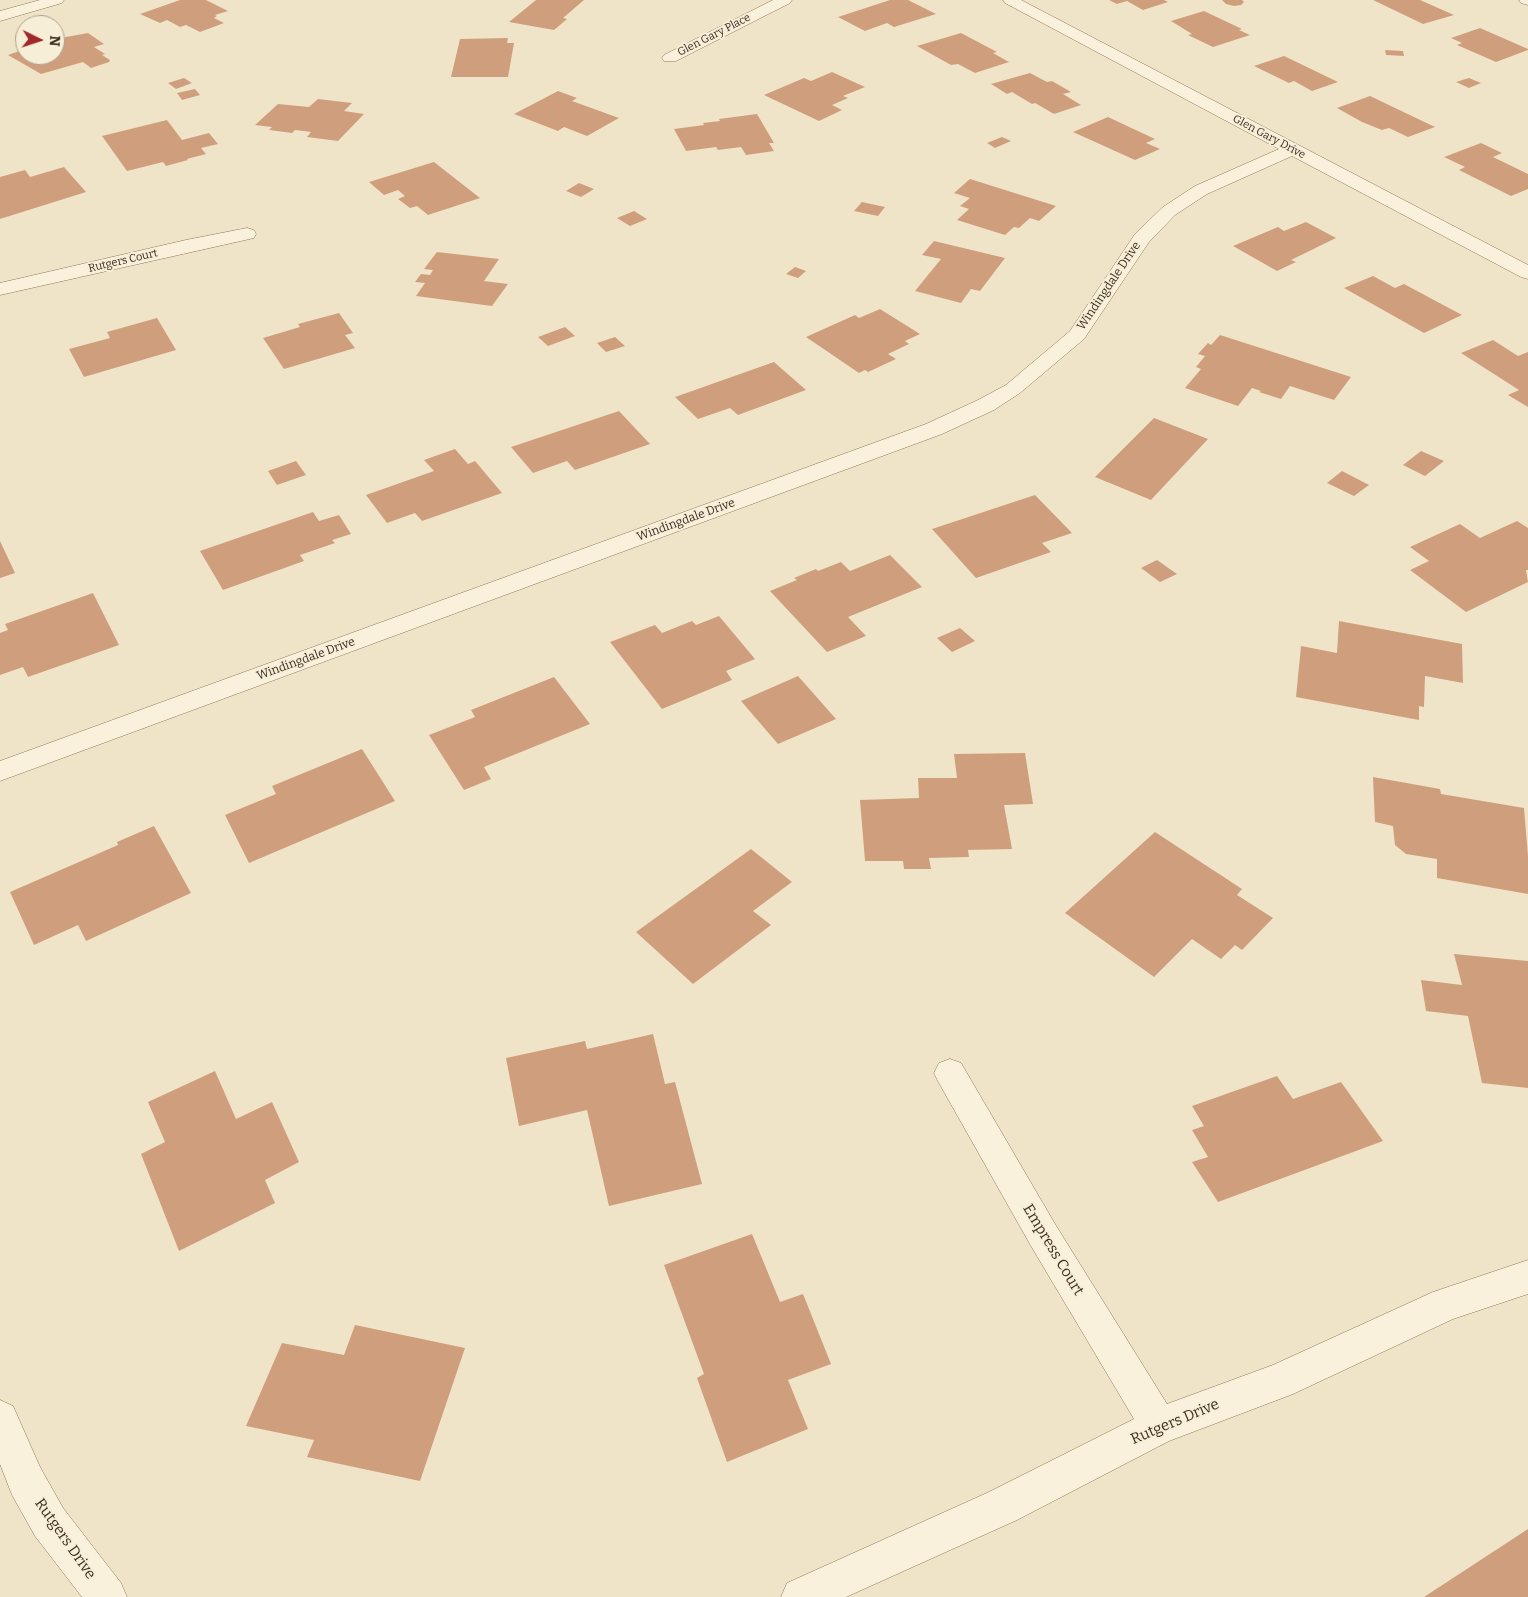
<!DOCTYPE html>
<style>
body{margin:0}
#map{position:relative;width:1528px;height:1597px;overflow:hidden;background:#f0e4c8;font-family:Bitter,serif}
canvas{display:block}
.north{position:absolute;left:15px;top:15px;width:50px;height:50px;box-sizing:border-box;background:#f7eed8;border:1px solid #ada18e;border-radius:50%;rotate:94deg;font-size:14px;font-weight:700;line-height:20px;text-align:center;color:#3d2e20}
.north::after{content:'';display:block;margin:auto;width:18px;height:22px;background:#9e2a2b;clip-path:polygon(50% 0,100% 100%,50% 72%,0 100%)}
</style>
<div id="map">
<canvas width="1528" height="1597"></canvas>
<div class="north">N</div>
</div>
<script>
const g = document.querySelector('canvas').getContext('2d');
g.lineJoin = 'round';
function paint(path, color) { g.fillStyle = color; g.fill(path, 'evenodd'); }
const shape = rows => new Path2D(rows.map(r => 'M' + r).join(''));
function stroke(path, color, width, dash) { g.strokeStyle = color; g.lineWidth = width; g.lineCap = dash ? 'butt' : 'round'; g.setLineDash(dash || []); g.stroke(path); }
function drawText(font, color, halo, rows, align = 'center') {
  g.font = font + ' Bitter,serif'; g.lineWidth = 4; g.setLineDash([]); g.textBaseline = 'middle'; g.strokeStyle = halo; g.fillStyle = color; for (const [text, x, y, turn = 0] of rows) {
    g.save(); g.translate(x, y); g.rotate((+turn || 0) * Math.PI / 180); g.textAlign = isNaN(turn) ? turn : align; if (halo) g.strokeText(text, 0, 0); g.fillText(text, 0, 0); g.restore();
  }
}
const building = shape([
 [180,0,206,0,228,11,215,15,217,16,214,18,224,23,200,32,186,25,180,27,167,20,160,23,140,14],
 [536,0,584,0,563,18,567,19,554,30,509,22],
 [890,0,908,0,936,14,894,27,887,23,865,31,838,17],
 [1109,0,1164,0,1168,2,1143,10,1127,1,1117,4],
 [1222,0,1242,0,1244,2,1241,5,1234,6,1226,4],
 [1373,0,1420,0,1454,15,1423,24],
 [1204,11,1242,29,1239,30,1250,35,1213,47,1188,35,1192,34,1171,21],
 [1480,28,1528,49,1528,50,1496,62,1457,45,1462,43,1451,38],
 [88,33,104,44,94,47,105,54,102,55,110,60,109,62,91,68,83,62,41,74,8,55,25,49,25,55,55,55,55,39],
 [961,33,997,52,993,53,1009,62,975,73,958,64,951,65,917,46],
 [508,38,507,43,514,43,508,77,451,77,460,39],
 [1385,50,1403,51,1404,56,1386,55],
 [1284,56,1338,82,1312,91,1294,81,1289,83,1254,66],
 [832,72,865,87,843,96,848,98,832,105,842,110,819,121,764,95,804,78,811,81],
 [1030,73,1047,82,1052,81,1071,92,1063,94,1081,105,1054,114,1035,103,1032,104,1012,92,1007,94,991,84],
 [184,78,192,83,176,89,168,83],
 [1469,78,1481,83,1469,88,1456,82],
 [195,89,200,95,182,100,177,93],
 [558,91,577,98,572,101,619,118,587,136,564,127,558,131,514,114],
 [1370,96,1435,127,1408,137,1389,128,1382,130,1362,122,1337,108],
 [318,99,352,103,344,111,364,114,338,141,307,137,311,132,295,130,292,133,269,130,272,127,255,125,278,104,309,107],
 [757,114,774,143,769,143,774,151,746,155,741,147,718,150,716,147,686,151,674,129,704,125,703,123,720,121,719,119],
 [1108,117,1155,139,1146,143,1160,149,1135,160,1073,132],
 [167,120,182,140,209,133,218,144,201,148,206,154,187,159,188,160,166,166,163,162,127,171,102,136],
 [1002,137,1011,141,995,148,987,143],
 [1481,143,1502,153,1493,157,1528,174,1528,189,1511,196,1459,170,1465,167,1444,157],
 [434,162,480,198,428,215,417,206,410,208,398,199,405,196,398,190,384,195,369,182],
 [64,167,86,192,0,219,0,177,25,170,30,177],
 [970,179,1056,206,1039,221,1030,218,1019,228,1014,227,1005,235,957,220,969,209,960,206,970,198,954,193],
 [579,183,594,189,581,197,566,191],
 [862,202,885,207,878,216,854,211],
 [634,211,647,219,630,226,617,218],
 [1306,222,1336,238,1291,260,1296,262,1277,271,1233,246,1278,227,1284,231],
 [934,241,1005,258,980,291,971,289,961,303,915,291,941,259,922,255],
 [437,252,499,259,484,281,508,284,492,306,416,296,425,283,415,282,421,274,430,275,433,270,424,269],
 [795,267,806,271,798,278,786,274],
 [1373,276,1395,288,1404,284,1462,315,1424,333,1344,288],
 [880,309,920,334,905,341,909,344,888,354,896,359,868,372,865,370,859,373,806,337,855,315,859,318],
 [339,313,353,333,345,335,355,348,284,369,263,338,300,327,298,324],
 [157,318,176,350,84,377,69,349,110,338,107,332],
 [565,327,575,336,548,346,538,337],
 [1220,335,1351,377,1334,400,1290,386,1281,399,1259,392,1261,391,1252,388,1238,406,1185,388,1201,369,1196,367,1205,356,1198,354,1208,343,1211,345],
 [615,337,625,346,606,352,597,343],
 [1493,340,1518,356,1528,352,1528,407,1508,395,1519,390,1461,353],
 [774,362,806,390,738,415,730,408,698,419,675,397],
 [619,411,650,444,575,470,567,461,533,473,511,447],
 [1154,418,1208,439,1151,500,1095,477],
 [455,449,468,464,475,461,502,493,422,521,415,513,387,523,366,495,434,471,424,460],
 [1421,451,1444,461,1425,476,1403,465],
 [296,461,306,475,277,485,268,471],
 [1342,471,1369,485,1354,496,1327,483],
 [1035,495,1072,533,1042,543,1051,552,976,578,932,529],
 [313,512,319,521,339,515,351,534,332,540,335,543,300,555,304,561,223,590,200,551],
 [1517,521,1528,528,1528,570,1526,570,1528,582,1466,612,1410,570,1429,561,1410,547,1460,524,1480,538],
 [0,541,15,573,0,578],
 [890,555,922,587,848,617,866,636,827,652,770,591,797,580,794,578,816,569,818,571,841,562,850,571],
 [1157,560,1177,574,1160,582,1141,568],
 [93,593,119,645,28,677,23,667,0,675,0,633,8,630,5,624],
 [719,616,755,659,726,671,732,680,662,709,610,642,655,625,662,633,692,621,696,625],
 [1339,621,1462,644,1463,683,1425,676,1424,707,1419,706,1419,720,1296,697,1301,646,1337,653],
 [960,628,975,641,952,652,937,638],
 [798,676,836,719,778,744,741,701],
 [554,677,590,724,484,767,491,779,464,790,429,735,475,717,471,710],
 [362,749,395,801,249,863,225,815,276,794,272,786],
 [1025,753,1033,804,1004,805,1012,849,968,850,969,857,929,858,931,869,904,869,903,861,865,861,860,800,919,798,918,778,957,778,954,754],
 [1373,777,1440,789,1441,794,1524,808,1528,856,1528,894,1437,878,1437,859,1406,854,1395,845,1393,826,1375,822],
 [154,826,191,893,86,941,78,925,34,945,10,892,118,845,117,842],
 [1155,832,1242,889,1237,895,1273,918,1242,950,1235,945,1221,959,1192,939,1154,977,1065,913],
 [751,849,792,882,753,911,771,925,693,984,636,932],
 [1454,954,1528,961,1528,1088,1482,1083,1468,1016,1426,1011,1421,980,1462,985],
 [653,1034,665,1084,675,1082,702,1184,609,1206,587,1110,519,1126,506,1058,585,1041,587,1049],
 [215,1071,236,1119,272,1102,299,1162,265,1180,275,1203,179,1251,141,1154,165,1142,148,1102],
 [1277,1076,1293,1099,1341,1082,1383,1141,1218,1202,1192,1162,1208,1157,1192,1130,1204,1126,1192,1106],
 [752,1234,780,1302,803,1294,831,1364,788,1380,808,1429,727,1462,697,1378,704,1374,664,1265],
 [355,1325,465,1348,420,1481,307,1457,314,1440,246,1426,282,1343,344,1355],
 [1528,1529,1528,1597,1424,1597]
]);
const minor = shape([
 [40,0,64,0,62,3,0,21,0,11,40,0],
 [773,0,792,0,790,3,676,61,664,61,662,58,664,55,773,0],
 [1003,0,1021,0,1528,265,1528,279,1521,277,1292,156,1207,194,1175,215,1149,242,1084,339,1020,393,994,410,942,434,0,781,0,761,926,424,978,400,1006,385,1070,331,1135,234,1163,207,1195,186,1279,149,1005,3,1003,0],
 [1519,0,1528,0,1528,5,1521,3,1519,0],
 [247,228,254,230,256,234,254,238,0,295,0,283,186,240,247,228],
 [950,1059,961,1063,1055,1224,1167,1404,1273,1365,1433,1292,1528,1260,1528,1294,1453,1319,1293,1394,1169,1441,1017,1520,846,1597,781,1597,787,1583,989,1492,1134,1419,1031,1246,939,1083,934,1073,939,1063,950,1059],
 [0,1400,13,1406,40,1467,63,1508,121,1583,127,1597,82,1597,35,1536,12,1495,0,1464,0,1400]
]);
const farStreetnames = [
 ["Glen Gary Place",714,35,-27],
 ["Glen Gary Drive",1269,137,28],
 ["Rutgers Court",123,261,-13]
];
const streetNames = [
 ["Windingdale Drive",1109,286,-56],
 ["Windingdale Drive",686,520,-20],
 ["Windingdale Drive",306,659,-20]
];
const nearStreetnames = [
 ["Empress Court",1053,1250,59],
 ["Rutgers Drive",1175,1422,-23],
 ["Rutgers Drive",65,1539,55]
];
paint(building, '#cf9f7d');
stroke(minor, '#8d765c', 1);
paint(minor, '#faf1dc');
drawText('11px', '#3d2e20', '#f7eed8', farStreetnames);
drawText('12px', '#3d2e20', '#f7eed8', streetNames);
drawText('15px', '#3d2e20', '#f7eed8', nearStreetnames);
</script>
